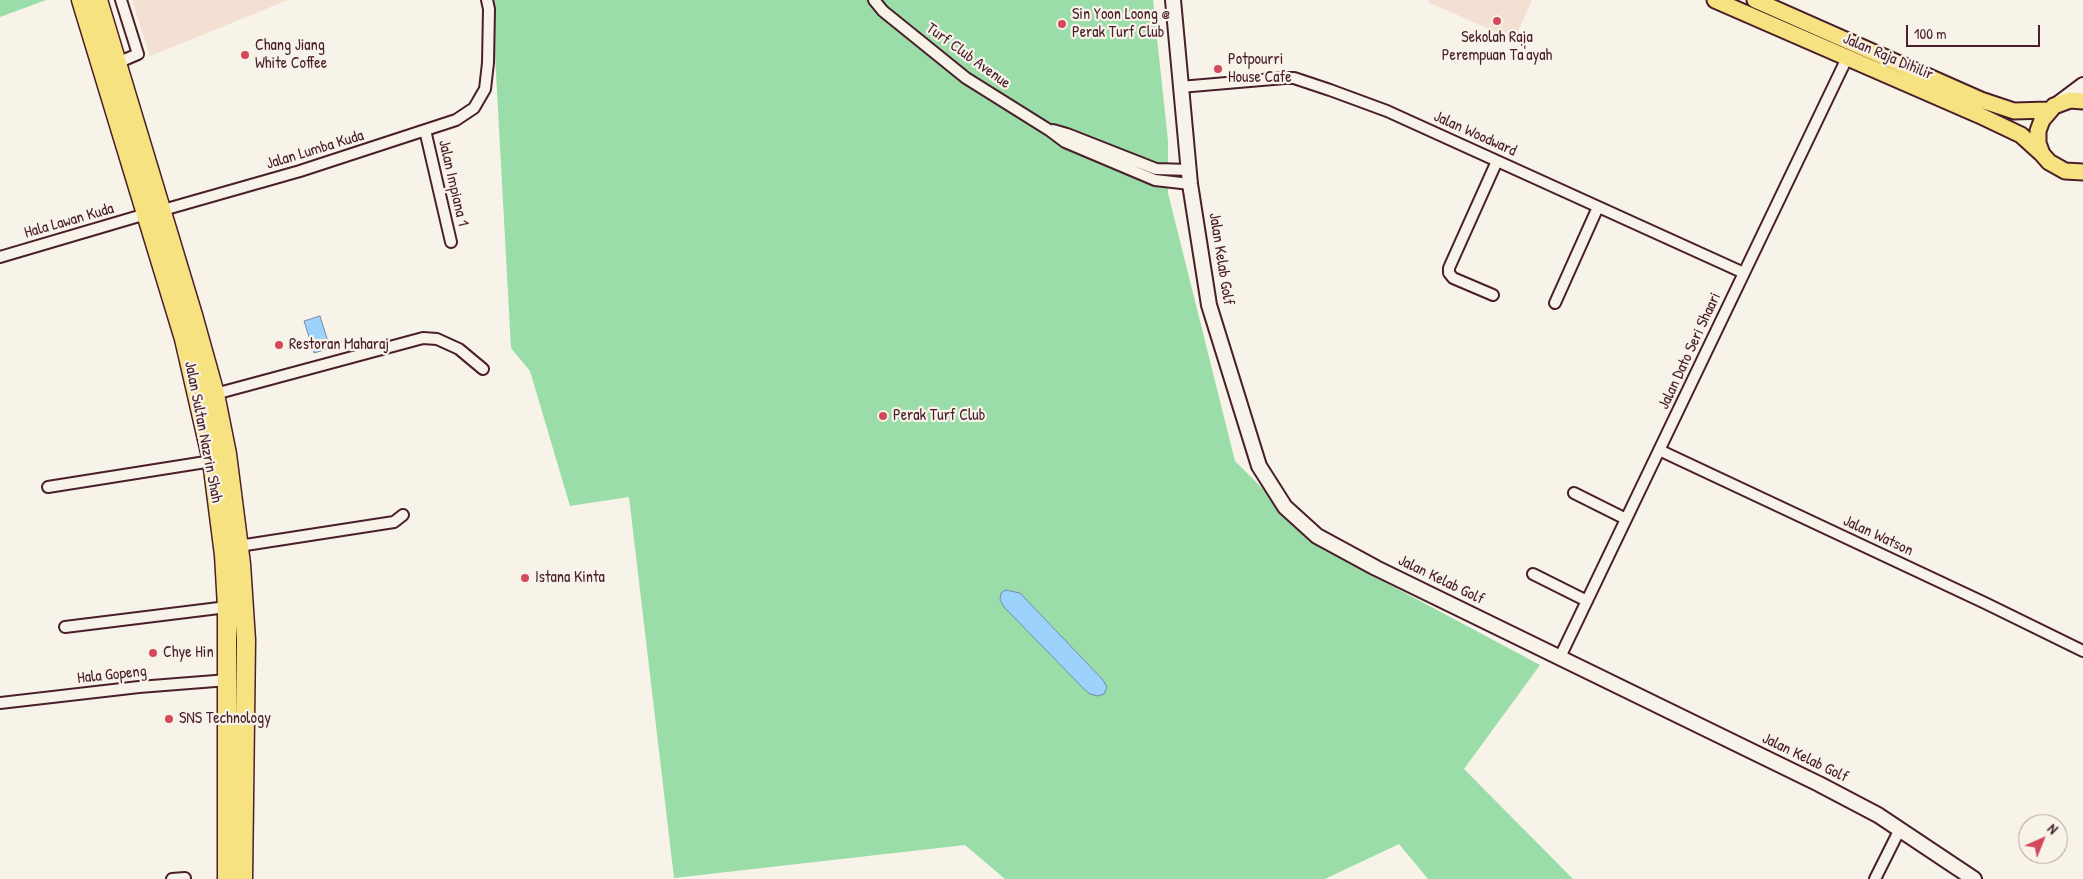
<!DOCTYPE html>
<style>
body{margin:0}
#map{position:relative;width:2083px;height:879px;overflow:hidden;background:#f7f3e8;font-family:"Patrick Hand",sans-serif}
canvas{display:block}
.north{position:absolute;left:2018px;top:814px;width:50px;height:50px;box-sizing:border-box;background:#f7f3e8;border:1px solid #b29e9c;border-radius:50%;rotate:44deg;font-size:14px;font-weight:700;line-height:20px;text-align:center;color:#4a1f2b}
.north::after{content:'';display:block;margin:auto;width:18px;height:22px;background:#d1495b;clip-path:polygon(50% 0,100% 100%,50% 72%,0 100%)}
.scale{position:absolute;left:1906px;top:25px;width:134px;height:22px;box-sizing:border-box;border:2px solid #4a1f2b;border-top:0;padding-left:6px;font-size:15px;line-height:18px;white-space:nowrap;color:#4a1f2b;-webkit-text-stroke:4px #f7f3e8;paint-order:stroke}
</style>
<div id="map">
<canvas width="2083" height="879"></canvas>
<div class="north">N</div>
<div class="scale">100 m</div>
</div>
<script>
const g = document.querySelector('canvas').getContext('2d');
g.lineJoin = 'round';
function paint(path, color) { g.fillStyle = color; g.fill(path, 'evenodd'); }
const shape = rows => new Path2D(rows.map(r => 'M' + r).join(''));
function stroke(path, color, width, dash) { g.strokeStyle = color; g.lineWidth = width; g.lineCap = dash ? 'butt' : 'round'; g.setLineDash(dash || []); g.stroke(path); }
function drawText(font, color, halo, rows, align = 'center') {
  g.font = font + ' "Patrick Hand",sans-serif'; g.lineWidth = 4.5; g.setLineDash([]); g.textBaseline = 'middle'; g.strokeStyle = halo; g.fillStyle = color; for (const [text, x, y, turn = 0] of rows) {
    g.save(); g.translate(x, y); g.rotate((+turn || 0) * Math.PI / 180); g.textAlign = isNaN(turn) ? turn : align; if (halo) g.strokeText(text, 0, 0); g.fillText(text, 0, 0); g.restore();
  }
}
const built = shape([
 [132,0,288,0,150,56],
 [1429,0,1532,0,1514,40,1428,2]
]);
const green = shape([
 [0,0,46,0,0,17],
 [492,0,1153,0,1168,141,1168,193,1235,461,1323,549,1540,665,1464,769,1573,879,1428,879,1399,844,1325,879,1005,879,965,845,674,878,629,497,570,506,530,371,511,348]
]);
const water = shape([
 [320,316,330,348,314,353,304,321,320,316],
 [1006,590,1020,593,1103,680,1107,687,1104,694,1098,696,1090,694,1084,689,1004,607,1000,600,1001,593,1006,590]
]);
const street = shape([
 [874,0,883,11,966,78,1049,130,1065,142,1155,180,1190,184],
 [117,63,138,54,121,0],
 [1180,87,1285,78,1294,78,1330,90,1387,111,1744,273],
 [425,130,451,242],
 [1053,130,1067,134,1156,169,1190,170],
 [163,210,300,171,456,120,474,108,485,89,488,63,489,9,487,0],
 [0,257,146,214],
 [1493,295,1453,278,1449,273,1449,268,1497,161],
 [1555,303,1598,207],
 [215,394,423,338,437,339,459,349,483,369],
 [1659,450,1985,603,2083,651],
 [48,487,212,461],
 [1574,493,1626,519],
 [239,546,394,522,403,515],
 [1533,574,1587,601],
 [65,627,227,607],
 [1560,657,1847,58],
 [0,703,139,687,228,680],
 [172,879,185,878],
 [1875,879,1900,829]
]);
const secondary = shape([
 [1173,0,1190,184,1209,305,1259,466,1285,507,1317,536,1376,568,1819,784,1878,815,1974,879],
 [2059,103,2083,85]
]);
const primary = shape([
 [1715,0,1979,115,2021,135,2042,154],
 [1755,0,1981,100,2014,111,2048,110],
 [2083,101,2070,100,2054,106,2042,120,2038,131,2038,143,2042,154,2049,162,2065,171,2083,172]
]);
const highway = shape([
 [81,0,184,339,212,461,224,555,227,607,227,879],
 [98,0,193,315,215,394,227,454,241,564,246,640,243,879]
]);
const markers = [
 [1497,21,5,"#d1495b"],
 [1062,24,5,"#d1495b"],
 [245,55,5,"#d1495b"],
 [1218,69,5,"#d1495b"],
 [279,345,5,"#d1495b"],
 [883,416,5,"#d1495b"],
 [525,578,5,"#d1495b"],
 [153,653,5,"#d1495b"],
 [169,719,5,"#d1495b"]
];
const poiNames = [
 ["Sin Yoon Loong @",1072,15],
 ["Perak Turf Club",1072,33],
 ["Sekolah Raja",1497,38,"center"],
 ["Perempuan Ta'ayah",1497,56,"center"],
 ["Chang Jiang",255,46],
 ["White Coffee",255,64],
 ["Potpourri",1228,60],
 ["House Cafe",1228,78],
 ["Restoran Maharaj",289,345],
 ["Perak Turf Club",893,416],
 ["Istana Kinta",535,578],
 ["Chye Hin",163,653],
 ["SNS Technology",179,719]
];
const streetNames = [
 ["Turf Club Avenue",968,56,36],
 ["Jalan Raja Dihilir",1888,57,23],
 ["Jalan Woodward",1475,134,24],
 ["Jalan Lumba Kuda",315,150,-17],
 ["Jalan Impiana 1",453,183,77],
 ["Hala Lawan Kuda",69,221,-16],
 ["Jalan Kelab Golf",1221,259,81],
 ["Jalan Dato Seri Shaari",1690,351,-65],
 ["Jalan Sultan Nazrin Shah",203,432,79],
 ["Jalan Watson",1878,536,25],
 ["Jalan Kelab Golf",1441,580,26],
 ["Hala Gopeng",112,675,-6],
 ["Jalan Kelab Golf",1805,758,26]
];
paint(built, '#f3e0d3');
paint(green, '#9bdda8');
paint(water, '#9cd2fb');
stroke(water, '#7b8aa8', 1);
stroke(street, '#4a1f2b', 14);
stroke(secondary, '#4a1f2b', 18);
stroke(primary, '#4a1f2b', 19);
stroke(highway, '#4a1f2b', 21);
stroke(street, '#f7f3e8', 10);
stroke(secondary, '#f7f3e8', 14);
stroke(primary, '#f7e281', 15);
stroke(highway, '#f7e281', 18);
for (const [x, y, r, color] of markers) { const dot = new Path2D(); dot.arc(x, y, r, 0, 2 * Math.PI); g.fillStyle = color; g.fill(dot); stroke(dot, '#f7f3e8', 2); }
drawText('16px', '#4a1f2b', '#f7f3e8', poiNames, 'left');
drawText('16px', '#4a1f2b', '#f7f3e8', streetNames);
</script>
